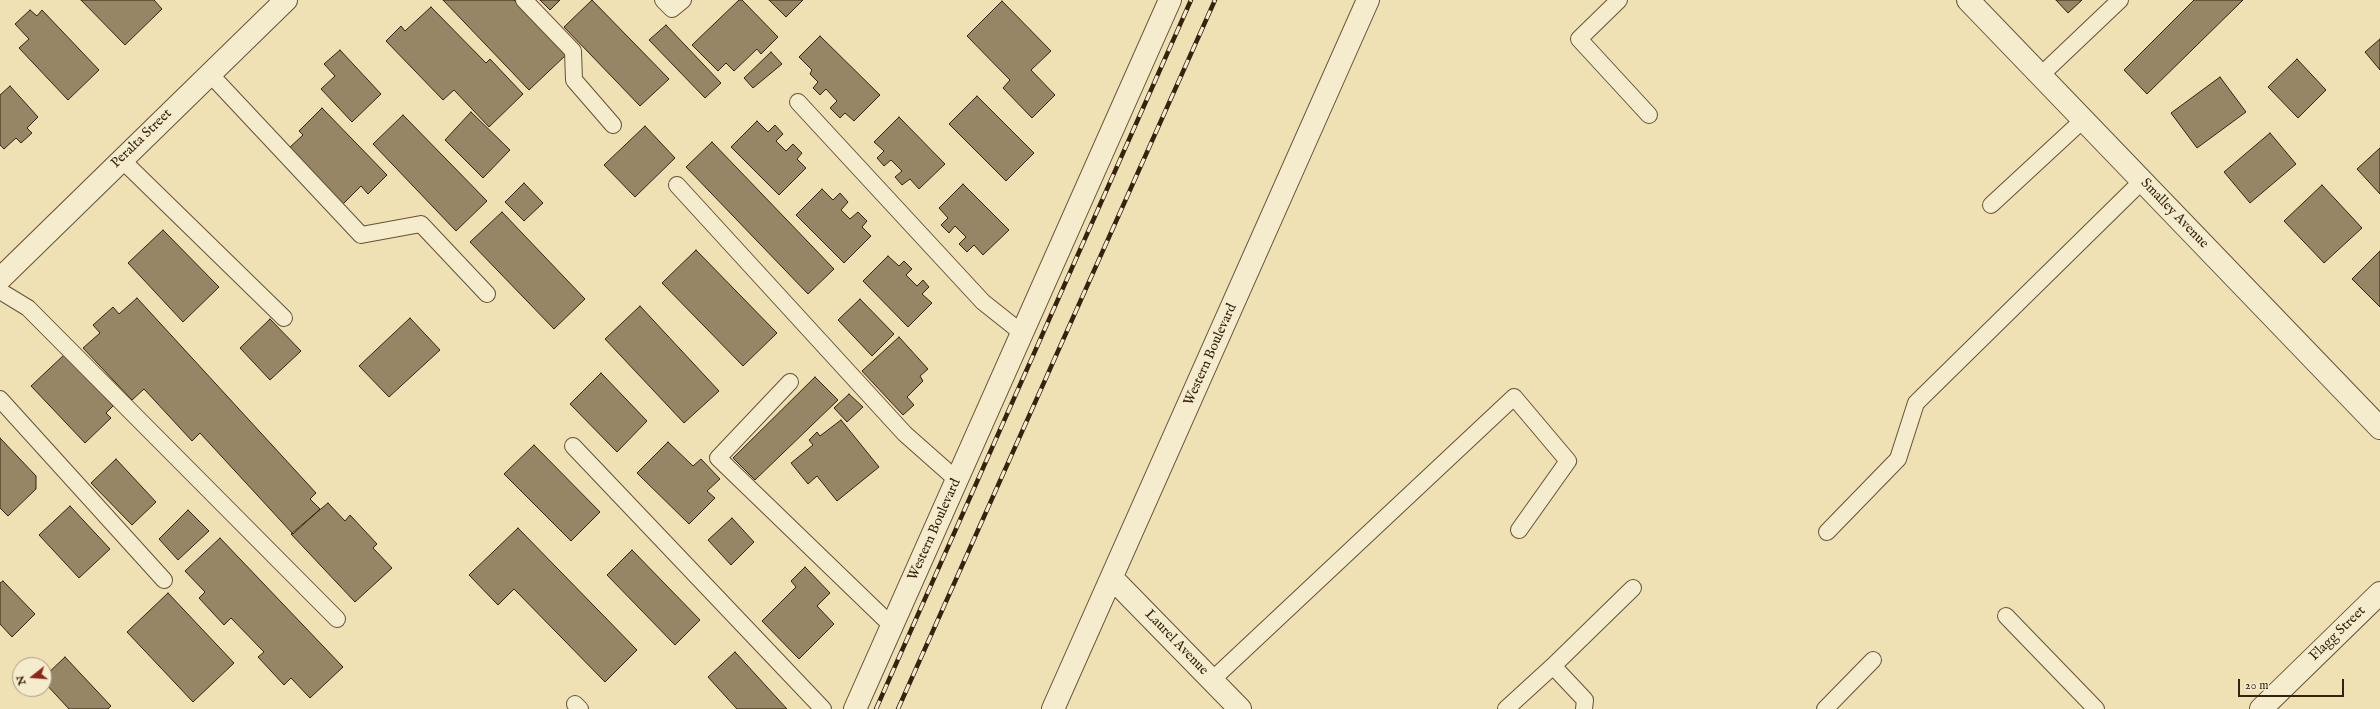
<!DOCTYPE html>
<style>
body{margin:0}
#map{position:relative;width:2380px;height:709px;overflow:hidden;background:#efe1b4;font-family:"IM FELL English",serif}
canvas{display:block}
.north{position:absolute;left:12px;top:657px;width:40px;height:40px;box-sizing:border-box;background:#f5ecce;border:1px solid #a99c82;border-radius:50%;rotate:253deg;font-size:11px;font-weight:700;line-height:16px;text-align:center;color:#36230f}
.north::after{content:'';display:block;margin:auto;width:14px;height:18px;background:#8f2418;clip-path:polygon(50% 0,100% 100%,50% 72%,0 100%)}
.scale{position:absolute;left:2238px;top:679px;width:106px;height:18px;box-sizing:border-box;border:2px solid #36230f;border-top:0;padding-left:5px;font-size:12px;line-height:14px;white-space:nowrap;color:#36230f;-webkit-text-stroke:3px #f5ecce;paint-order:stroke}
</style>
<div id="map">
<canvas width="2380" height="709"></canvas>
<div class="north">N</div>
<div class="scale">20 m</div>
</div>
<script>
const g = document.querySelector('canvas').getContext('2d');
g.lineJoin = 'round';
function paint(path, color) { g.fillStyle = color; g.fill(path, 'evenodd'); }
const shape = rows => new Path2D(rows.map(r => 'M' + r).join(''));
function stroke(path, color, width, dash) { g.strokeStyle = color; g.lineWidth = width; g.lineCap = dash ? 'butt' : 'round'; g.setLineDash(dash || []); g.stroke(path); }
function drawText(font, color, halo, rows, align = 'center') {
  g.font = font + ' "IM FELL English",serif'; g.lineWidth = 4; g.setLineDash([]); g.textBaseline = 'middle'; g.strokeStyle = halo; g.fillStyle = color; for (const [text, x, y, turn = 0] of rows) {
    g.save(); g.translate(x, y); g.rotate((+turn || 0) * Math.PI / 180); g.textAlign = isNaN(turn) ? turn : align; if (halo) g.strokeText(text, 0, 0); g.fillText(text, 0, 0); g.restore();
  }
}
const building = shape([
 [81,0,154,0,162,9,125,45,81,0],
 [443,0,514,0,566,55,529,90,443,0],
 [540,0,560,0,550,10,540,0],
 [592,0,669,79,640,106,564,27,592,0],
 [739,0,742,0,778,37,761,54,757,49,734,71,726,63,718,71,692,45,739,0],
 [769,0,803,0,786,17,769,0],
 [2056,0,2082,0,2068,13,2056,0],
 [2194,0,2243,0,2147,94,2124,70,2194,0],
 [1002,1,1051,51,1031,70,1055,95,1032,118,1003,88,1010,80,967,36,1002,1],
 [431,7,486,63,490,59,523,94,489,127,454,90,443,100,386,41,401,26,405,31,431,7],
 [30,10,37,16,42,10,99,70,68,100,19,48,29,39,15,24,30,10],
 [666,25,721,83,705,98,649,40,666,25],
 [820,36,880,95,854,121,845,113,840,118,830,108,837,101,826,89,820,95,813,88,818,82,810,74,812,70,799,57,820,36],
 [2380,39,2380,70,2365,52,2380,39],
 [340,50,381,94,352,122,321,89,335,76,324,64,340,50],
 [771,52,782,64,753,88,744,78,771,52],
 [2297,59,2326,90,2298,118,2268,87,2297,59],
 [2220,77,2246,112,2197,148,2171,113,2220,77],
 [10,86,38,117,27,128,32,133,21,143,16,138,4,149,0,145,0,95,10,86],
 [977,96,1034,153,1006,181,949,124,977,96],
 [322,108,387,175,368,194,361,186,342,205,288,149,303,135,299,131,322,108],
 [471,112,510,150,483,178,445,140,471,112],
 [403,115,487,201,456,231,373,144,403,115],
 [899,117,945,164,919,189,910,179,902,185,895,177,902,171,891,160,884,166,877,158,884,151,874,142,899,117],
 [757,121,768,132,775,125,783,134,776,141,786,151,793,144,802,153,797,159,806,168,779,195,731,147,757,121],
 [645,126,675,158,635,197,604,165,645,126],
 [2270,133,2296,164,2250,203,2224,172,2270,133],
 [712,142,834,269,808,294,686,167,712,142],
 [2380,148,2380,194,2357,169,2380,148],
 [524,183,543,203,524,221,505,202,524,183],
 [963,184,1009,230,983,255,974,245,967,252,959,244,966,237,955,226,949,233,941,225,948,218,939,208,963,184],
 [2322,185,2362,228,2324,263,2284,221,2322,185],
 [822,189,833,200,840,193,848,202,841,210,850,219,858,212,867,221,862,227,871,236,844,263,796,215,822,189],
 [502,212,585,299,554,329,470,242,502,212],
 [163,230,219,287,183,322,128,263,163,230],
 [696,250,777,333,743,366,662,283,696,250],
 [2380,251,2380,307,2352,279,2380,251],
 [888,256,899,266,904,261,912,269,906,275,917,286,923,280,929,287,922,294,932,303,908,327,863,281,888,256],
 [137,298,316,493,310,499,320,509,293,534,200,433,192,441,144,389,132,400,83,348,100,333,93,325,113,307,119,314,137,298],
 [860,299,894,334,872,356,838,320,860,299],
 [640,306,719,391,684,423,605,339,640,306],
 [410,318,440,350,389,397,359,366,410,318],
 [270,319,301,351,270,380,240,348,270,319],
 [899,337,928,369,920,376,923,381,907,397,914,405,903,415,862,371,899,337],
 [65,354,113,406,106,413,111,418,85,443,31,386,65,354],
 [601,373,647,421,617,452,570,404,601,373],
 [815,377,838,400,755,480,733,458,815,377],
 [849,394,863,407,847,422,834,408,849,394],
 [841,420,879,467,837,501,817,476,808,484,791,463,813,445,809,440,817,432,820,436,841,420],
 [0,438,36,476,36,489,8,516,0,508,0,438],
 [668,442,693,466,701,459,720,479,707,491,715,498,689,524,637,473,668,442],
 [534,445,600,512,571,541,504,474,534,445],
 [116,459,156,502,132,525,91,483,116,459],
 [328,503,345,521,350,515,377,544,373,548,392,568,355,602,291,534,328,503],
 [70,506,110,549,79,578,39,535,70,506],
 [188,510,209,531,178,560,159,539,188,510],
 [732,518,754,542,731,565,708,540,732,518],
 [518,528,637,650,605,682,514,589,498,605,469,575,518,528],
 [220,538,343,667,310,698,291,678,284,685,258,657,264,652,231,618,224,625,199,598,205,592,185,571,220,538],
 [632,550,700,620,675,645,607,575,632,550],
 [805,567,830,593,817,606,834,624,799,659,762,621,796,587,791,581,805,567],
 [3,581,35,614,12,637,0,624,0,583,3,581],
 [168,593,234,663,193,702,127,632,168,593],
 [735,652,787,709,737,709,708,677,735,652],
 [65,657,111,706,108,709,69,709,44,682,44,677,65,657]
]);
const lane = shape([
 [524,0,573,51,574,80,613,125],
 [663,0,672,9,683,0],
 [1619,0,1579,39,1649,115],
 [210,74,361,235,421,224,487,294],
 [2041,75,2120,0],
 [798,102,983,302,1022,333],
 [121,159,284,318],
 [677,185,905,434,957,480],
 [1991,205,2084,119],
 [0,291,28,308,337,619],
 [790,382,718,458,892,626],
 [0,399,164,580],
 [573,446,823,709],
 [1827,532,1898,459,1916,403,2142,181],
 [2006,616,2096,709],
 [1553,666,1633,588],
 [1212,680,1514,397,1568,461,1519,530],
 [575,704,580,709],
 [1506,709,1553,666,1585,700,1584,709],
 [1825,709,1873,660]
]);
const street = shape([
 [1968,0,2380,428],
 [0,279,286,0],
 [1112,578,1240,709],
 [855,709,1170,0],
 [1053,709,1368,0],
 [2261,709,2380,593]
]);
const rail = shape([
 [876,709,1191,0],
 [898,709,1215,0]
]);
const streetNames = [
 ["Peralta Street",142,139,-44],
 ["Smalley Avenue",2174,214,46],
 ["Western Boulevard",1211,355,-66],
 ["Western Boulevard",935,530,-66],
 ["Flagg Street",2338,634,-44],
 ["Laurel Avenue",1176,643,46]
];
paint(building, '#968665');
stroke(building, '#36230f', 1);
stroke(lane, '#645238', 18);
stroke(street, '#645238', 24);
stroke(lane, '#f5ecce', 16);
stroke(street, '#f5ecce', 22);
stroke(rail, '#36230f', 4.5);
stroke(rail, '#f5ecce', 3, [9]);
drawText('14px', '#36230f', '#f5ecce', streetNames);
</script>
